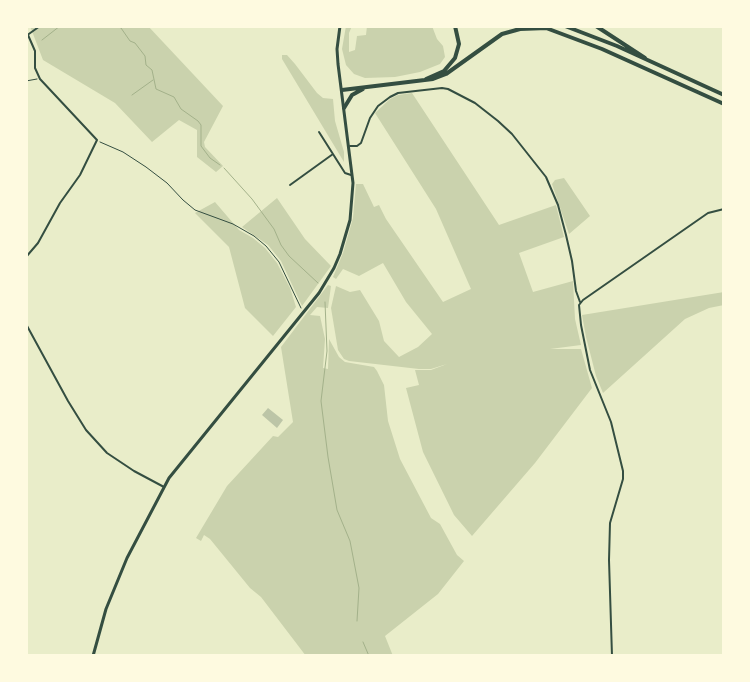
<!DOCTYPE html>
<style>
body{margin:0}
#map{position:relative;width:750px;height:682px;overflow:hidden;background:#e9edc9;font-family:"Archivo Narrow",sans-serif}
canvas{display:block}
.frame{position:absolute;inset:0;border:28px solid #fefae0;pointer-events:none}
</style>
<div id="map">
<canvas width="750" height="682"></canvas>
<div class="frame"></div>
</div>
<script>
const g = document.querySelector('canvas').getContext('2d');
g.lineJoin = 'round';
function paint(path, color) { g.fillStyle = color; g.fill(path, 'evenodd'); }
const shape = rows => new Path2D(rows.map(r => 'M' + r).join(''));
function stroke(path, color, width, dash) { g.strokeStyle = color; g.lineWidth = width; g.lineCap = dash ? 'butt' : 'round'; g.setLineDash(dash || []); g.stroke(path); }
const green = shape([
 [30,26,148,26,223,106,204,142,205,147,223,166,216,172,197,157,197,130,179,120,152,142,115,103,43,60],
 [346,26,352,26,349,33,349,52,355,50,357,36,366,35,367,26,432,26,437,39,443,46,445,57,440,64,420,72,395,77,365,78,354,74,346,65,342,49],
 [282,55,287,55,295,64,317,93,323,98,333,99,335,121,344,152,344,162,282,59],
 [412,93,499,225,556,205,564,237,519,253,533,292,573,281,575,319,581,345,550,349,581,349,592,388,535,463,472,536,454,515,423,452,406,388,419,385,415,370,431,370,447,364,431,369,419,369,349,361,344,359,338,350,331,308,336,286,350,292,360,290,379,321,384,341,399,357,418,347,432,334,406,302,383,263,359,276,343,269,336,279,333,277,343,253,353,218,356,184,363,184,374,207,379,205,386,219,443,302,471,289,436,209,375,113,390,99,398,95],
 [564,178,590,216,569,234,552,184,555,180],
 [277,198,305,239,331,266,302,306,281,261,268,245,242,227],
 [215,202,239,230,253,238,265,248,277,263,290,288,296,307,273,336,245,308,229,247,195,213],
 [328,285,331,286,328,308,317,307,310,315,320,316,325,339,323,368,328,369,329,339,339,357,345,362,374,367,377,371,384,385,388,421,400,459,431,518,440,524,457,555,464,561,438,594,385,636,393,656,344,656,343,654,335,656,306,656,261,597,250,588,210,539,204,535,201,541,196,538,227,486,273,436,278,437,293,422,281,347],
 [724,292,724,305,709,308,685,319,603,393,596,376,586,337,582,315]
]);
const stream = shape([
 [118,26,121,28,130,41,135,43,145,56,146,65,152,70,156,89,174,97,181,109,198,121,201,125,201,146,210,158,220,165],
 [42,40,60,26],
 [132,95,153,80],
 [224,168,252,199,274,229,281,245,289,256,318,283],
 [325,302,327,351,321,401,328,457,337,510,350,541,359,588,357,621],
 [363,642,369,656]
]);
const building = shape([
 [268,408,283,420,277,428,262,415]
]);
const path = shape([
 [26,81,37,79],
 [100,142,123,152,146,167,167,183,183,200,195,210,233,224,254,236,266,246,279,262,301,308]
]);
const minor = shape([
 [26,36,40,26],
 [319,132,345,173,351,175],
 [350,146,357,146,361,143,370,118,378,106,390,97,398,93,442,88,448,89,475,103,498,121,512,134,546,177,558,205,566,235,572,261,576,291,580,302],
 [290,185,333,154],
 [26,257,38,243,60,203,80,175,97,140,40,79,35,68,35,51,28,35],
 [26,324,68,401,86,430,107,453,134,471,164,487],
 [612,656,609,560,610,523,623,479,623,471,611,422,590,370,581,325,579,305,583,300,708,213,724,209]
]);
const primary = shape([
 [93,656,106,609,127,558,169,478,319,293,334,268,340,254,350,220,353,183,338,64,337,49,340,26]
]);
const motorway = shape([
 [565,26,617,46,724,95],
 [596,26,645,58],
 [546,28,602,49,724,104],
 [426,79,444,71,455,58,459,44,455,26],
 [342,90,433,79,446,74,502,34,520,29,547,28],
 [344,108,352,95,363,89]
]);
paint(green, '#cad2ad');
stroke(stream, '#a3b18a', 1);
paint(building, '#bcc5a7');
stroke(path, '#344e41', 1);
stroke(minor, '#344e41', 2);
stroke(primary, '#344e41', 3);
stroke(motorway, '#344e41', 4);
</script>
